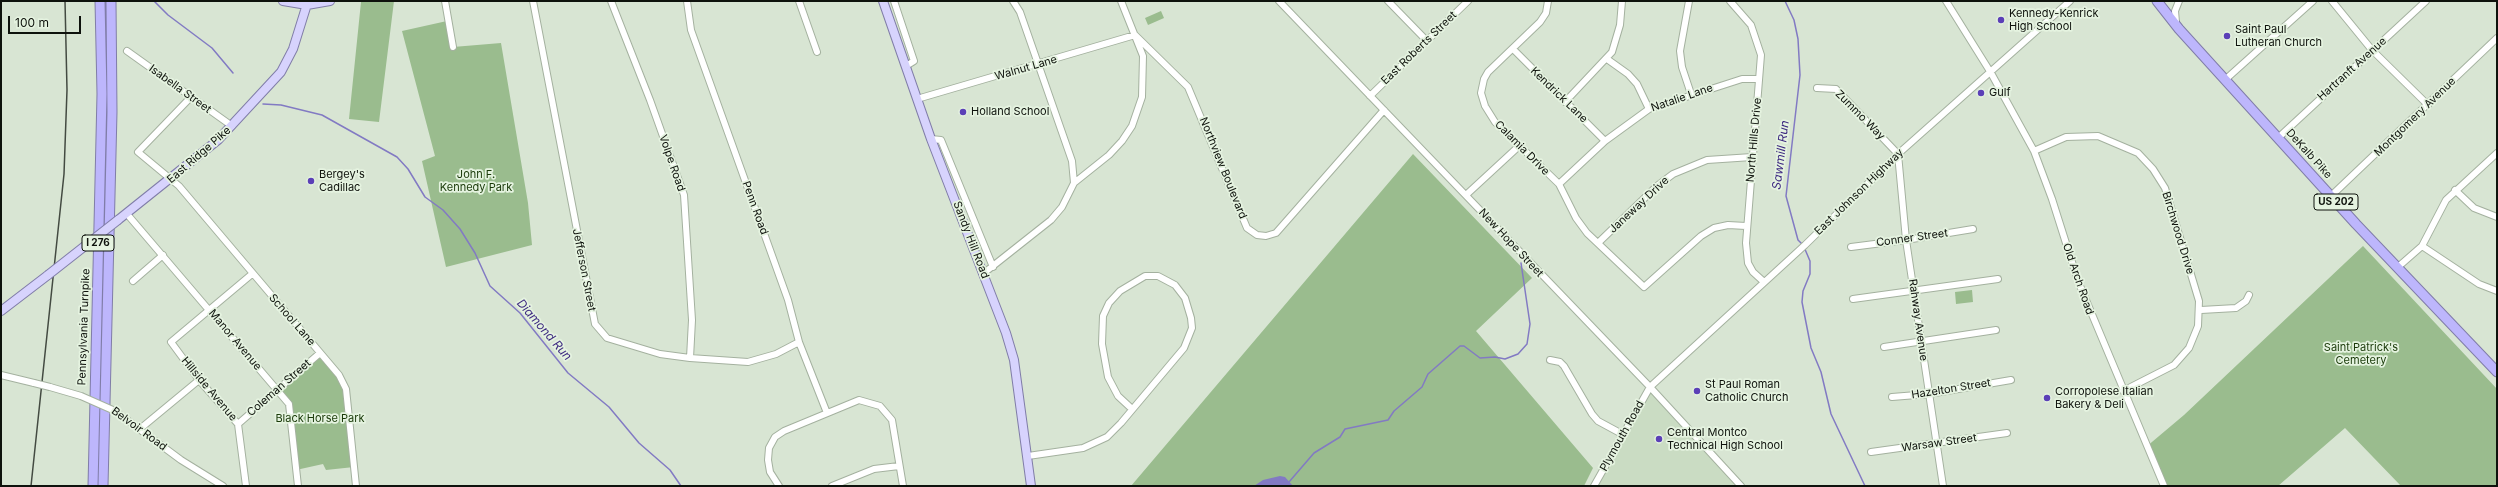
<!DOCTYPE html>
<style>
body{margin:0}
#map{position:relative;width:2498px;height:487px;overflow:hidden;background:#d8e5d3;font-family:Inter,sans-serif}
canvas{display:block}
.frame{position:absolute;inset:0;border:2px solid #0e120c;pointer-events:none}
.scale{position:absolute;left:8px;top:16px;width:73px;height:18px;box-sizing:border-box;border:2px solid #0e120c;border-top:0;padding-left:5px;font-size:12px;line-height:14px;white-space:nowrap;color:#0e120c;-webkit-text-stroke:3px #e5f3e0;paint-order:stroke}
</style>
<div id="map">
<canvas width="2498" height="487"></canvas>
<div class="frame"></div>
<div class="scale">100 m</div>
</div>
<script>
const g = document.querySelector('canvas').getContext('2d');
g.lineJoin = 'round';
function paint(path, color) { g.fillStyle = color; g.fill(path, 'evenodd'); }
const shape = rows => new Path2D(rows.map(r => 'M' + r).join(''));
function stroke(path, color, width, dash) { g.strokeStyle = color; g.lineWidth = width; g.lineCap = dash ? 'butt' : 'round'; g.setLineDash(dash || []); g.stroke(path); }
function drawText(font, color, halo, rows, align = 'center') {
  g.font = font + ' Inter,sans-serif'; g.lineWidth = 3.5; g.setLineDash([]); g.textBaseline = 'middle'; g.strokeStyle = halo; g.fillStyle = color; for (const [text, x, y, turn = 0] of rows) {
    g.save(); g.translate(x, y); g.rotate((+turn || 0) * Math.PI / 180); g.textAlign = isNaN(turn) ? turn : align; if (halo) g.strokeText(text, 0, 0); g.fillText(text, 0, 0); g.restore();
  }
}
const built = shape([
 [1650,387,1741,486,1594,486]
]);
const green = shape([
 [369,1,394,1,379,122,349,119,361,2],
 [1161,11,1164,18,1148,25,1145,18],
 [447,21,453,47,501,43,528,203,532,245,446,267,422,161,435,156,402,31],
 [1413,154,1532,278,1476,331,1593,468,1584,486,1131,486],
 [2363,246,2497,389,2497,486,2401,486,2345,428,2278,486,2164,486,2146,447,2184,415],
 [1972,290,1973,302,1956,304,1955,292],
 [320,353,346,389,354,467,326,470,323,464,296,470,289,404,277,390]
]);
const water = shape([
 [1280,476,1285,477,1293,486,1254,486,1263,480]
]);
const stream = shape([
 [154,1,168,15,212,48,233,73],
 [1785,1,1794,20,1798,39,1800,75,1786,196,1798,240,1802,244],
 [263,104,281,105,322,115,397,157,408,169,425,197,443,210,460,229,475,253,490,286,520,313,568,373,609,407,639,443,670,470,681,486],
 [1804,247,1810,261,1810,274,1803,291,1802,302,1811,348,1821,372,1831,414,1865,486],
 [1289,482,1314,453,1340,437,1345,429,1388,420,1394,411,1422,387,1428,374,1460,346,1464,346,1480,358,1495,357,1505,359,1518,354,1527,344,1530,324,1521,263]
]);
const minor = shape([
 [445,1,453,47],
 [533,1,595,324,607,338,660,354,690,358,748,362,776,354,799,342],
 [611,1,650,100,684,195,692,320,690,358],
 [687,1,691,30,788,300,799,342,827,413],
 [799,1,817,52],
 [894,1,914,61,906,66],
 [1279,1,1650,387,1741,486],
 [1388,1,1427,41],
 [1548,1,1546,13,1540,22,1488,72,1484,79,1481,93,1485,106,1495,122,1559,184,1576,218,1587,233,1644,287,1701,236,1714,228,1728,225,1746,226],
 [1689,1,1680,51,1682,67,1691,94],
 [1730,1,1751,25,1761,55,1746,243,1748,263,1753,272,1764,282],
 [1946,1,1991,73,2034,151,2052,199,2078,281,2164,486],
 [2332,1,2372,50,2428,105],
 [2176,22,2175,11,2179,1],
 [1513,49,1605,141],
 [127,51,232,126],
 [1607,59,1628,74,1637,84,1649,109],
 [2226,79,2313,1],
 [1817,88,1836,89,1898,154,1906,240,1943,486],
 [1370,96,1468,1],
 [191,97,138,152,179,186,339,375,346,389,356,486],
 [917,99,1135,35,1188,87,1247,228,1257,235,1266,236,1276,233,1384,110],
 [1565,102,1612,52,1620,25,1622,1],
 [2278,138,2426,1],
 [931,139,941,140,993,267],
 [2034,151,2066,137,2098,136,2138,153,2153,169,2165,188,2199,301,2198,326,2189,348,2174,365,2123,391],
 [1074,183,1109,155,1122,141,1132,126,1142,97,1143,56,1121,1],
 [1559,184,1605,141,1649,109,1742,79,1759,79],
 [2455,190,2474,208,2497,217],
 [1466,195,1518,147],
 [2331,196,2497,38],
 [127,214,289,404,298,486],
 [1598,243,1657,186,1673,174,1707,160,1752,157],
 [2422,246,2479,284,2497,291],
 [1851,247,1906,240,1973,229],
 [2398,267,2422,246,2446,200,2497,153],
 [984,273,1051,220,1062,207,1074,183,1072,161,1020,12,1013,1],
 [133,281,163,255],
 [1853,299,1998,279],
 [2201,310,2236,308,2246,301,2249,295],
 [1884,347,1996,330],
 [1550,360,1560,362,1564,366,1592,414,1598,421,1622,434],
 [1,375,34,383],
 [50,387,81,396],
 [1892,397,1929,394,2011,380],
 [115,411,181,460,223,486],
 [238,424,320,353],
 [141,428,199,380],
 [1871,452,2007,433],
 [1028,456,1083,448,1107,437,1121,423,1184,348,1192,328,1191,318,1185,298,1175,285,1158,276,1145,276,1120,291,1109,303,1103,316,1102,344,1108,377,1118,396,1132,409],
 [246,486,238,424,199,380,171,342,252,274],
 [779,486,770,472,768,460,769,448,775,437,784,431,859,400,880,406,892,420,903,486],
 [832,486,874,469,899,466],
 [1594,486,1650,387,1805,245,1898,154,2070,1]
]);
const major = shape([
 [283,1,307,5,330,1],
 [883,1,931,139,1006,333,1014,360,1031,486],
 [118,220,218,140,281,72,293,49,308,1],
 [1,311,48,275]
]);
const highway = shape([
 [2157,1,2179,29,2356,224,2497,372],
 [93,486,102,94,100,1],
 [103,486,112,112,111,1]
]);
const rail = shape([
 [31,486,64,174,67,90,65,1]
]);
const minorBridge = shape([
 [34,383,50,387],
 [81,396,115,411]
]);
const majorBridge = shape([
 [48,275,118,220]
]);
const markers = [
 [2001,20,4,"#5b3fb7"],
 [2227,36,4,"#5b3fb7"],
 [1981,93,4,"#5b3fb7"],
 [963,112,4,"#5b3fb7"],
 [311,181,4,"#5b3fb7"],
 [1697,391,4,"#5b3fb7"],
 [2047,398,4,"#5b3fb7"],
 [1659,439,4,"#5b3fb7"]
];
const shields = [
 [2336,202,44],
 [98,243,32]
];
const shieldNames = [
 ["US 202",2336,202],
 ["I 276",98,243]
];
const poiNames = [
 ["Kennedy-Kenrick",2009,14],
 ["High School",2009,27],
 ["Saint Paul",2235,30],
 ["Lutheran Church",2235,43],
 ["Gulf",1989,93],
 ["Holland School",971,112],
 ["Bergey's",319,175],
 ["Cadillac",319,188],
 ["St Paul Roman",1705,385],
 ["Catholic Church",1705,398],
 ["Corropolese Italian",2055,392],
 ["Bakery & Deli",2055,405],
 ["Central Montco",1667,433],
 ["Technical High School",1667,446]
];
const streetNames = [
 ["East Roberts Street",1419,48,-44],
 ["Walnut Lane",1026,68,-16],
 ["Hartranft Avenue",2352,69,-42],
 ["Isabella Street",180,89,36],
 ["Kendrick Lane",1559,95,44],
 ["Natalie Lane",1682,98,-19],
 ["Zummo Way",1860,115,45],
 ["Montgomery Avenue",2415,117,-44],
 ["North Hills Drive",1754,140,-85],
 ["Calamia Drive",1522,148,45],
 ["DeKalb Pike",2309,154,48],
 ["East Ridge Pike",199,155,-41],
 ["Volpe Road",672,163,71],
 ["Northview Boulevard",1223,168,68],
 ["East Johnson Highway",1859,192,-44],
 ["Janeway Drive",1639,205,-43],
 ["Penn Road",755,208,70],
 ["Birchwood Drive",2178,233,73],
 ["Conner Street",1912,238,-8],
 ["Sandy Hill Road",971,240,69],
 ["New Hope Street",1511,243,47],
 ["Jefferson Street",584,270,79],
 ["Old Arch Road",2078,279,71],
 ["School Lane",292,320,49],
 ["Rahway Avenue",1918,320,82],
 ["Pennsylvania Turnpike",84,327,-88],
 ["Manor Avenue",235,340,50],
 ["Coleman Street",279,388,-41],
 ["Hillside Avenue",209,389,50],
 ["Hazelton Street",1951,389,-9],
 ["Belvoir Road",139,429,36],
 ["Plymouth Road",1622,436,-61],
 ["Warsaw Street",1939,443,-8]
];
const parkNames = [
 ["John F.",476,175],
 ["Kennedy Park",476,188],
 ["Saint Patrick's",2361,348],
 ["Cemetery",2361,361],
 ["Black Horse Park",320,419]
];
const waterNames = [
 ["Sawmill Run",1781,155,-83],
 ["Diamond Run",544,330,49]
];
paint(built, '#cadcc3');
paint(green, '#9abc8e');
paint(water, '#827ac3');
stroke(stream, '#827ac3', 1.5);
stroke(minor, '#a4b19f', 8);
stroke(major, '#807da8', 10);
stroke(highway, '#807da8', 11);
stroke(minor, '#fff', 6);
stroke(major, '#d7d3fd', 8);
stroke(highway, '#bdb6fc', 9);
stroke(rail, '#434a41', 1.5);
stroke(minorBridge, '#a4b19f', 8, []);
stroke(majorBridge, '#807da8', 10, []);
stroke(minorBridge, '#fff', 6);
stroke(majorBridge, '#d7d3fd', 8);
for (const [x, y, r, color] of markers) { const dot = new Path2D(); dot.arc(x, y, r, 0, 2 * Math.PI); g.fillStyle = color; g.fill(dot); stroke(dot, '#e5f3e0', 1.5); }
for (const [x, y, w] of shields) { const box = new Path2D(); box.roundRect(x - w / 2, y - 8, w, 16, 3); g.fillStyle = '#e5f3e0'; g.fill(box); stroke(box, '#0e120c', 1); }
drawText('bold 10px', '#0e120c', null, shieldNames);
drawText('11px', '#0e120c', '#e5f3e0', poiNames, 'left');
drawText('11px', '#0e120c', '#e5f3e0', streetNames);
drawText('11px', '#193908', '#e5f3e0', parkNames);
drawText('italic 12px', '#3e2a81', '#e5f3e0', waterNames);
</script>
